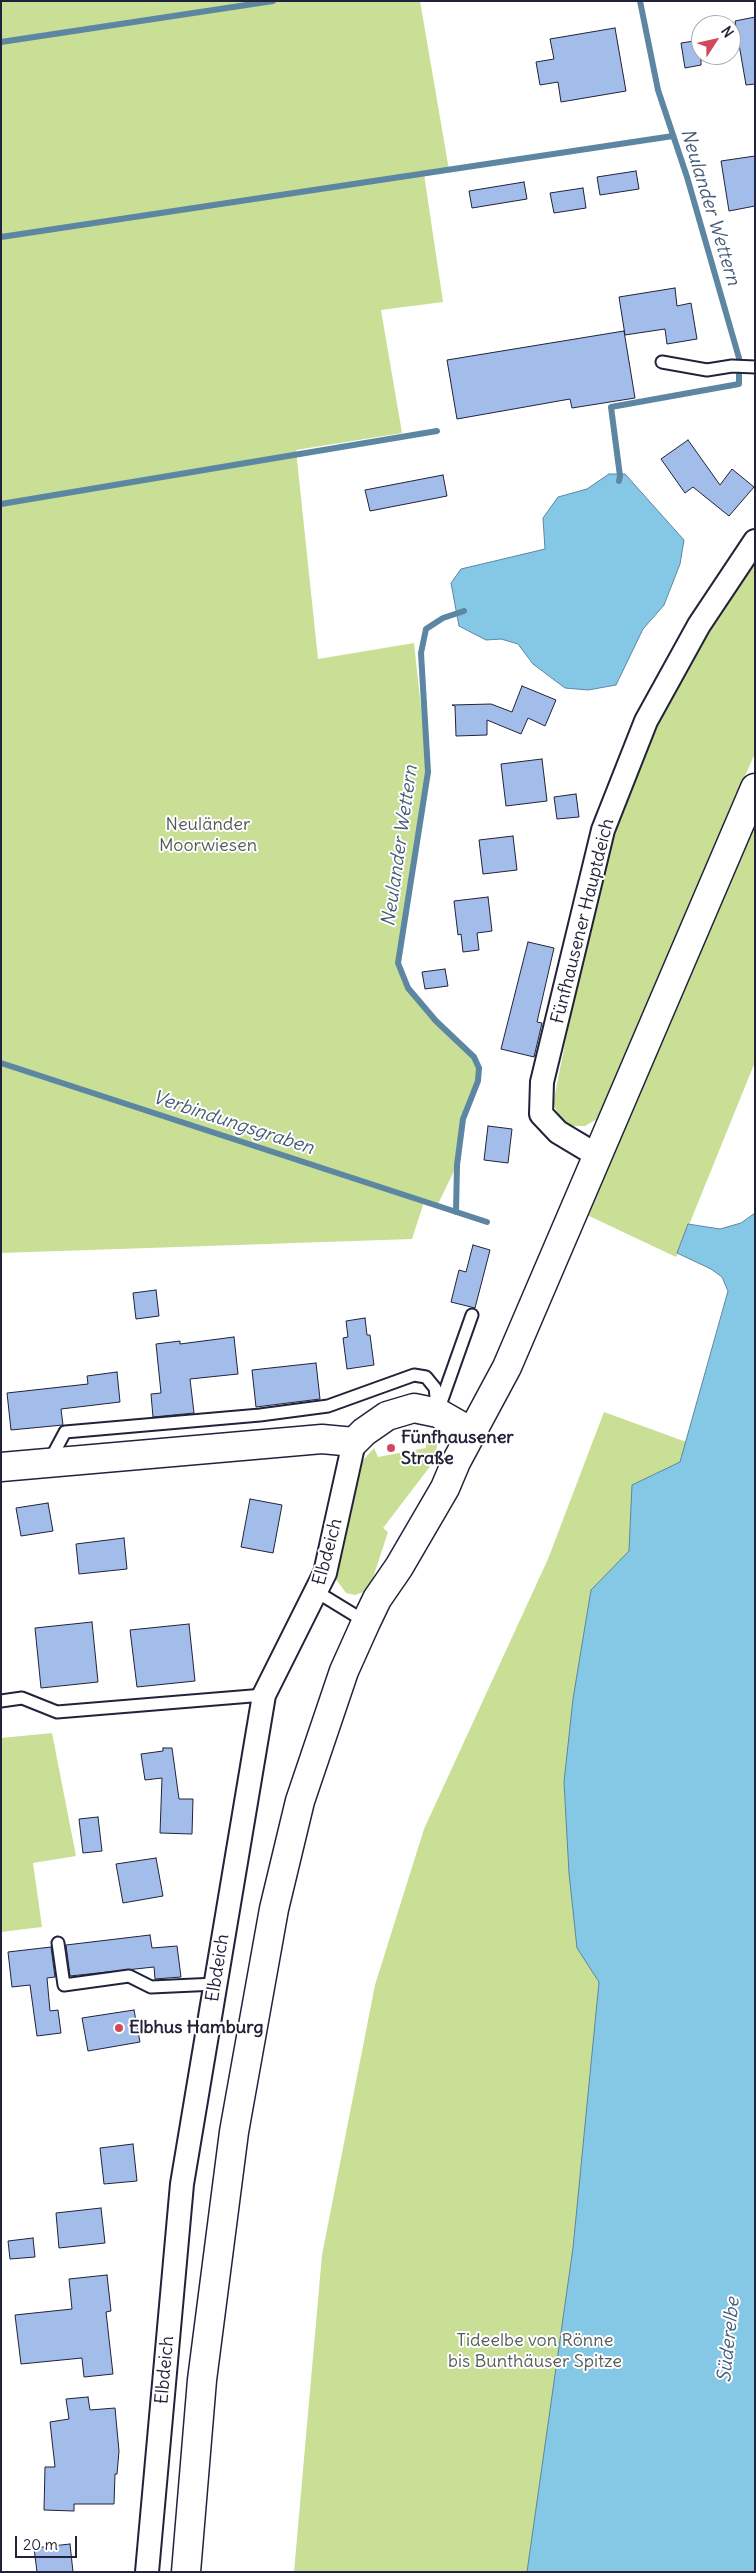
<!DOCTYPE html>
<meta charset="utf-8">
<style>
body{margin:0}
#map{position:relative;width:756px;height:2573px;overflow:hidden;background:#fff;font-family:Delius,sans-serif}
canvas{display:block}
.frame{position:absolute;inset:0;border:2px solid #22223b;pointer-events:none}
.north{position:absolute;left:691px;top:15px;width:50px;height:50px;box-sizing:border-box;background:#fff;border:1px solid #a7a7b1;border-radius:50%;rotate:55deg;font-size:14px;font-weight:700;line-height:20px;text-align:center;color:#22223b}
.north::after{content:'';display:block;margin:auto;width:18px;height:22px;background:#d1495b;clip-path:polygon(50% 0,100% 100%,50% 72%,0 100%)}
.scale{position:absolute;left:15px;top:2536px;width:62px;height:22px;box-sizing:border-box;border:2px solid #22223b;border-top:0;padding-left:6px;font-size:15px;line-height:18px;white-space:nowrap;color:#22223b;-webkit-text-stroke:4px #fff;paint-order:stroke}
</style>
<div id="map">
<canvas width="756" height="2573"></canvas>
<div class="frame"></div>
<div class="north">N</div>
<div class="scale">20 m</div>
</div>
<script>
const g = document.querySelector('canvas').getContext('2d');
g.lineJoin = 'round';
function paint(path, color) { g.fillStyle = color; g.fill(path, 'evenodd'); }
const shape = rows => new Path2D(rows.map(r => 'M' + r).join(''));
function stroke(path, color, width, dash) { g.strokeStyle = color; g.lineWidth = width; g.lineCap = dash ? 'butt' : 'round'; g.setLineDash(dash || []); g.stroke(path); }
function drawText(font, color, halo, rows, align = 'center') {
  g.font = font + ' Delius,sans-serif'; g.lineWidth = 4; g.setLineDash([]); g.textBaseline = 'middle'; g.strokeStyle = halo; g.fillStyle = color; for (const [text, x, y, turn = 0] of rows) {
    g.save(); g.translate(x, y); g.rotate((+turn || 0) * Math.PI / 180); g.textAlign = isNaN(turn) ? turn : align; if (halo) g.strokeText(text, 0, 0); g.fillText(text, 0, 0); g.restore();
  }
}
const green = shape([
 [1,1,420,1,449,170,424,174,443,302,381,310,402,433,296,450,318,659,414,643,428,772,398,963,405,982,417,999,436,1021,474,1057,479,1068,478,1081,463,1119,457,1165,437,1206,424,1202,412,1239,1,1253],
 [755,560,755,753,597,1119,585,1126,565,1126,553,1104,597,883,650,734,719,606],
 [755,823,755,1062,676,1257,587,1215,696,950,701,952],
 [604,1412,755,1467,755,2572,294,2572,322,2255,375,1985,424,1829,548,1559],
 [427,1431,438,1439,435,1460,383,1528,388,1532,369,1590,355,1595,346,1593,335,1578,358,1466,374,1448,378,1457,426,1448],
 [52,1733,76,1856,33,1863,42,1927,1,1932,1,1738]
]);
const water = shape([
 [609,474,625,474,684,540,680,564,664,605,643,629,616,685,588,690,565,688,533,664,518,644,501,639,486,640,459,626,451,583,461,569,545,549,543,518,558,497,587,489,609,474],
 [755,1213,755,2572,527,2572,573,2248,599,1982,577,1948,569,1873,564,1782,573,1699,591,1590,629,1551,632,1485,680,1462,728,1291,722,1277,711,1269,677,1253,688,1224,720,1229,741,1223,755,1213]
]);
const stream = shape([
 [1,42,273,1],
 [1,237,673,136],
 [619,481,620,476,611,407,739,384,739,358,687,177,658,90,640,1],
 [1,504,437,431],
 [1,1063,487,1222],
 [456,1212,457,1165,463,1119,478,1081,479,1068,474,1057,436,1021,408,988,398,963,428,772,421,653,426,629,443,618,464,611]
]);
const building = shape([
 [755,17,755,84,746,85,735,21,755,17],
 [615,28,626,91,561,102,558,82,540,85,536,62,554,59,550,39,615,28],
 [701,40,701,65,685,68,681,43,701,40],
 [755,156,755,206,729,211,721,161,755,156],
 [636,171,639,189,600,195,597,177,636,171],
 [524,182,527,199,472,208,469,191,524,182],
 [583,188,586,208,554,213,550,193,583,188],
 [675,288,677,306,691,303,697,339,667,344,665,329,625,335,619,297,675,288],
 [624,331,635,398,572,408,570,399,457,419,447,360,624,331],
 [688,440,720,485,732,469,754,487,729,516,693,487,685,493,661,459,688,440],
 [443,475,447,496,370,511,365,490,443,475],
 [522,686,556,700,545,726,528,718,521,734,487,720,487,735,456,736,455,706,452,705,491,704,512,712,522,686],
 [542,759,547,801,506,806,501,764,542,759],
 [576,794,579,817,557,819,554,797,576,794],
 [513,836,517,870,483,874,479,840,513,836],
 [488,897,492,931,477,933,479,950,463,952,461,934,458,935,454,901,488,897],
 [528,942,554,948,537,1022,542,1023,534,1057,501,1049,528,942],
 [445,969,448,986,425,989,422,972,445,969],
 [488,1126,512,1129,508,1163,484,1160,488,1126],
 [473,1245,490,1250,475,1308,451,1302,459,1270,466,1272,473,1245],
 [156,1290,159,1316,136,1319,133,1293,156,1290],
 [365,1318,367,1335,370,1335,374,1365,347,1369,343,1338,348,1337,346,1321,365,1318],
 [234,1337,238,1374,190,1379,194,1413,153,1417,151,1394,161,1393,156,1344,180,1341,180,1344,234,1337],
 [316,1363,320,1399,256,1407,252,1370,316,1363],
 [117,1372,120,1402,61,1409,63,1425,11,1430,7,1393,88,1384,87,1376,117,1372],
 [250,1499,282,1505,273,1553,241,1547,250,1499],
 [48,1503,53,1531,21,1536,16,1508,48,1503],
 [124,1538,127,1569,79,1574,76,1544,124,1538],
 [92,1622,98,1682,41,1688,35,1628,92,1622],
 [189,1624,195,1681,137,1687,130,1630,189,1624],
 [163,1748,172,1748,179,1799,193,1799,192,1834,160,1833,162,1778,145,1780,141,1754,163,1751,163,1748],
 [98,1817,102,1851,83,1853,79,1819,98,1817],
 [156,1858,163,1896,123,1903,116,1864,156,1858],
 [150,1935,152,1948,177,1946,181,1977,155,1979,154,1967,70,1976,66,1945,150,1935],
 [51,1947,55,1977,47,1978,50,2011,58,2010,61,2033,37,2036,30,1985,12,1987,8,1952,51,1947],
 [134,2010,140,2042,88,2051,82,2018,134,2010],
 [133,2144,137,2181,104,2184,100,2148,133,2144],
 [101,2208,105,2243,59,2248,56,2213,101,2208],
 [33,2238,35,2257,10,2259,8,2241,33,2238],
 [107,2275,111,2311,106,2312,113,2374,84,2377,82,2358,21,2364,15,2315,72,2309,69,2279,107,2275],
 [88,2397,90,2410,115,2408,119,2451,117,2474,115,2474,114,2504,74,2504,74,2511,44,2510,45,2467,55,2467,50,2422,69,2419,66,2399,88,2397],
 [70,2544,73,2572,37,2572,34,2548,70,2544]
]);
const lane = shape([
 [662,362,707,370,732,366,755,367],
 [438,1411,472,1315],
 [49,1462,65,1432,260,1415,328,1406,414,1375,426,1377,435,1388,438,1413],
 [317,1592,366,1622],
 [1,1701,22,1698,57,1712,264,1695],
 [58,1943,64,1985,129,1976,151,1987,216,1984]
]);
const street = shape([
 [598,1156,558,1132,541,1114,542,1082,603,830,646,721,699,625,755,541],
 [147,2572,182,2184,264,1695,325,1573,354,1442]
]);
const secondary = shape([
 [1,1467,322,1439,354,1442,364,1432,387,1416,414,1408,438,1413,473,1433],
 [186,2572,202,2380,234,2132,274,1909,300,1801,344,1671,366,1622,377,1599,399,1567,445,1488,456,1462,507,1367,755,788]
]);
const markers = [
 [391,1448,5,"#d1495b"],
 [119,2028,5,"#d1495b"]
];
const parkNames = [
 ["Neuländer",208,825],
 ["Moorwiesen",208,846],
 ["Tideelbe von Rönne",535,2341],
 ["bis Bunthäuser Spitze",535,2362]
];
const streetNames = [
 ["Fünfhausener Hauptdeich",583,921,-76],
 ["Elbdeich",328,1552,-75],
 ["Elbdeich",218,1968,-81],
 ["Elbdeich",165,2370,-85]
];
const poiNames = [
 ["Fünfhausener",401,1438],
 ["Straße",401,1459],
 ["Elbhus Hamburg",129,2028]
];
const waterNames = [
 ["Neulander Wettern",710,207,73],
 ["Neulander Wettern",400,846,-82],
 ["Verbindungsgraben",233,1123,18],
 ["Süderelbe",729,2340,-84]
];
paint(green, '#c8df95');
paint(water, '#85c8e6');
stroke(water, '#5d86a2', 1);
stroke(stream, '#5d86a2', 6);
paint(building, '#a2bde9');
stroke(building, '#22223b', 1);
stroke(lane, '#22223b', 15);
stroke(street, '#22223b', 26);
stroke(secondary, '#22223b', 31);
stroke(lane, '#fff', 11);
stroke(street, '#fff', 22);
stroke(secondary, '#fff', 28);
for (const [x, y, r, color] of markers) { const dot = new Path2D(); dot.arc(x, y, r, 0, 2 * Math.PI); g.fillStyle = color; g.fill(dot); stroke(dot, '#fff', 2); }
drawText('18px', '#545b56', '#fff', parkNames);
drawText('18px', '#22223b', '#fff', streetNames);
drawText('bold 18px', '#22223b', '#fff', poiNames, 'left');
drawText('italic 19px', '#455c77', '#fff', waterNames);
</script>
